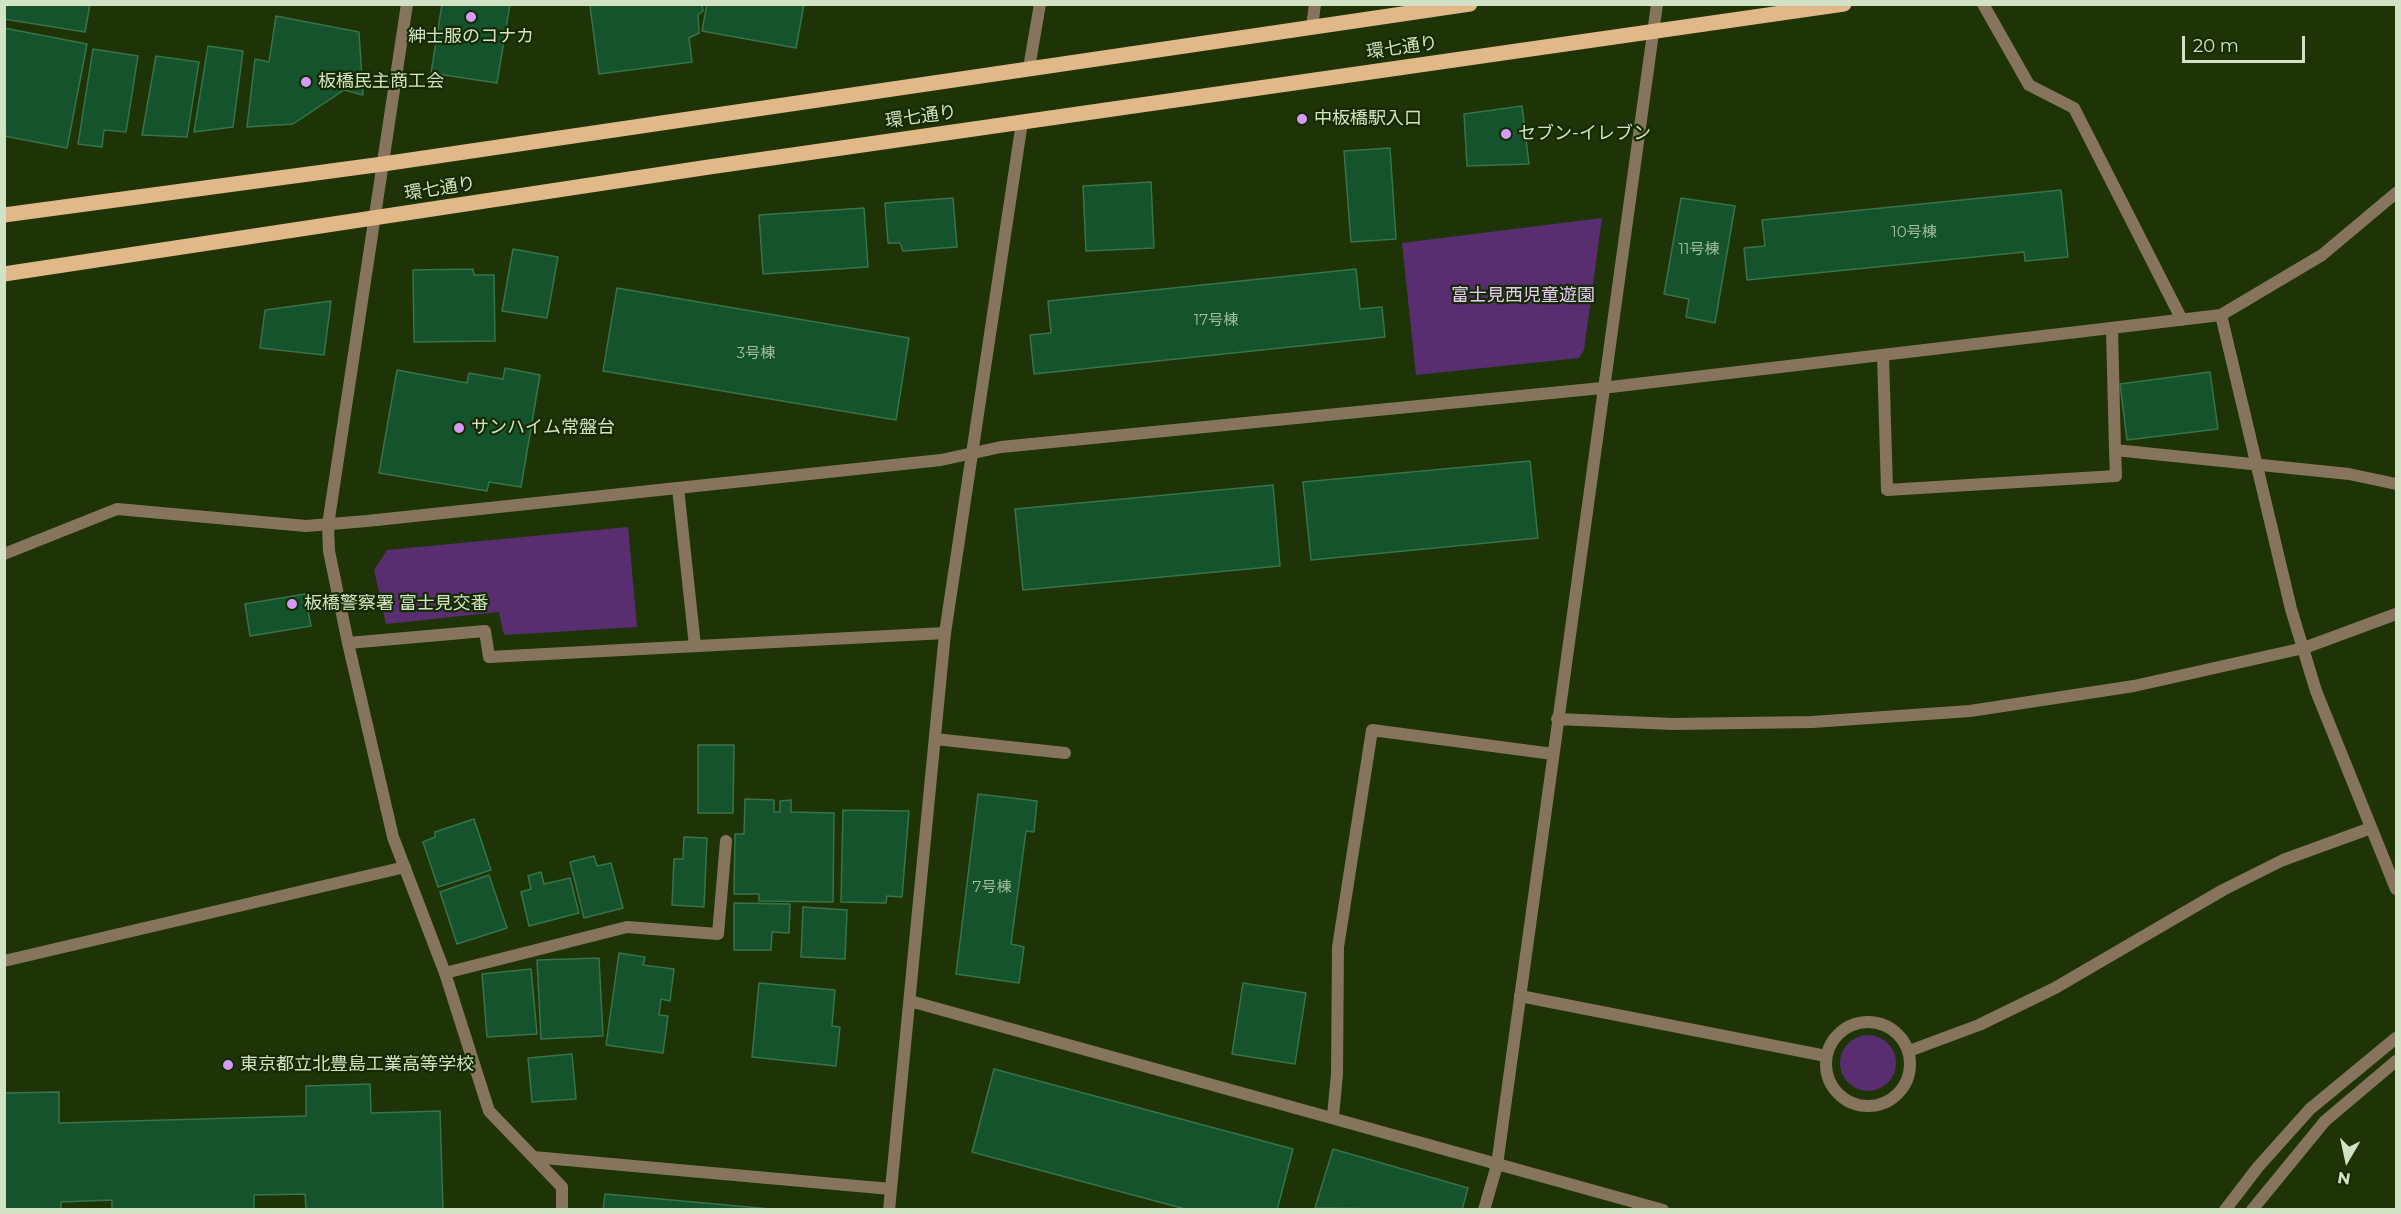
<!DOCTYPE html>
<meta charset="utf-8">
<style>
body{margin:0}
#map{position:relative;width:2401px;height:1214px;overflow:hidden;background:#1e3407;font-family:Montserrat,sans-serif}
canvas{display:block}
.frame{position:absolute;inset:0;border:6px solid #d1e3c4;pointer-events:none}
.north{position:absolute;left:2317px;top:1130px;width:60px;height:60px;-webkit-text-stroke:4px #152a00;paint-order:stroke;rotate:189deg;font-size:16px;font-weight:700;line-height:24px;text-align:center;color:#d1e3c4}
.north::after{content:'';display:block;margin:auto;width:21px;height:27px;background:#d1e3c4;clip-path:polygon(50% 0,100% 100%,50% 72%,0 100%)}
.scale{position:absolute;left:2182px;top:36px;width:123px;height:27px;box-sizing:border-box;border:3px solid #d1e3c4;border-top:0;padding-left:8px;font-size:18px;line-height:21px;white-space:nowrap;color:#d1e3c4;-webkit-text-stroke:4px #152a00;paint-order:stroke}
</style>
<div id="map">
<canvas width="2401" height="1214"></canvas>
<div class="frame"></div>
<div class="north">N</div>
<div class="scale">20 m</div>
</div>
<script>
const g = document.querySelector('canvas').getContext('2d');
g.lineJoin = 'round';
function paint(path, color) { g.fillStyle = color; g.fill(path, 'evenodd'); }
const shape = rows => new Path2D(rows.map(r => 'M' + r).join(''));
function stroke(path, color, width, dash) { g.strokeStyle = color; g.lineWidth = width; g.lineCap = dash ? 'butt' : 'round'; g.setLineDash(dash || []); g.stroke(path); }
function drawText(font, color, halo, rows, align = 'center') {
  g.font = font + ' Montserrat,"Noto Sans JP",sans-serif'; g.lineWidth = 4.5; g.setLineDash([]); g.textBaseline = 'middle'; g.strokeStyle = halo; g.fillStyle = color; for (const [text, x, y, turn = 0] of rows) {
    g.save(); g.translate(x, y); g.rotate((+turn || 0) * Math.PI / 180); g.textAlign = isNaN(turn) ? turn : align; if (halo) g.strokeText(text, 0, 0); g.fillText(text, 0, 0); g.restore();
  }
}
const green = shape([
 [1602,218,1584,350,1579,358,1416,375,1402,243],
 [628,527,637,627,504,635,499,612,386,624,374,570,387,550],
 '1840 1063a28 28 0 1 1 56 0a28 28 0 1 1-56 0Z'
]);
const building = shape([
 [4,4,90,4,85,32,4,19,4,4],
 [442,4,510,4,497,83,431,73,442,4],
 [604,4,702,4,703,11,698,15,699,33,689,38,692,62,599,74,590,6,604,4],
 [707,4,804,4,796,48,702,31,707,4],
 [276,16,359,32,363,95,344,90,293,124,247,127,255,59,269,62,276,16],
 [4,28,87,44,67,148,4,136,4,28],
 [208,46,243,51,233,127,194,132,208,46],
 [93,49,138,56,126,132,104,130,102,147,78,144,93,49],
 [156,56,199,62,187,137,142,135,156,56],
 [1522,106,1529,164,1467,166,1464,114,1522,106],
 [1390,148,1396,239,1351,242,1344,151,1390,148],
 [1151,182,1154,248,1086,251,1083,186,1151,182],
 [2061,190,2068,257,2025,261,2024,252,1747,280,1744,248,1765,246,1762,220,2061,190],
 [953,198,957,247,903,251,900,243,888,243,885,203,953,198],
 [1681,198,1735,206,1715,323,1686,317,1689,299,1664,294,1681,198],
 [864,208,868,267,763,274,759,215,864,208],
 [513,249,558,257,547,318,502,311,513,249],
 [473,269,474,275,494,275,495,341,414,342,413,270,473,269],
 [1356,269,1360,309,1382,307,1385,337,1034,374,1030,335,1051,333,1048,301,1356,269],
 [617,288,909,338,896,420,603,371,617,288],
 [331,301,324,355,260,348,265,310,331,301],
 [505,368,540,375,521,487,489,482,487,491,379,473,397,370,467,383,469,373,503,379,505,368],
 [2210,372,2218,429,2127,440,2120,384,2210,372],
 [1530,461,1538,538,1311,560,1303,482,1530,461],
 [1273,485,1280,566,1023,590,1015,509,1273,485],
 [305,594,311,626,250,636,245,604,305,594],
 [698,745,734,745,733,813,698,813,698,745],
 [978,794,1037,801,1034,832,1026,831,1011,944,1024,947,1019,983,956,974,978,794],
 [745,799,774,800,774,812,780,812,780,801,791,800,791,812,834,813,833,902,759,901,759,894,734,894,735,834,744,834,745,799],
 [843,810,909,811,902,897,887,896,886,903,841,902,843,810],
 [474,819,491,870,438,887,423,842,435,837,435,832,474,819],
 [684,837,707,838,704,907,672,905,674,859,683,859,684,837],
 [594,856,597,866,611,863,623,908,584,918,570,862,594,856],
 [541,872,544,884,570,878,579,913,529,926,521,892,531,889,528,876,541,872],
 [489,875,507,928,457,944,440,892,489,875],
 [734,903,790,904,789,933,772,932,771,950,734,950,734,903],
 [803,907,847,910,845,959,801,957,803,907],
 [619,953,645,957,643,965,674,969,670,1001,661,999,659,1015,668,1016,663,1053,606,1045,619,953],
 [599,958,603,1036,541,1039,537,960,599,958],
 [531,969,537,1034,487,1037,482,974,531,969],
 [759,983,835,990,832,1026,840,1027,836,1066,752,1057,759,983],
 [1243,983,1306,993,1295,1064,1232,1054,1243,983],
 [572,1054,576,1099,532,1102,528,1058,572,1054],
 [994,1069,1293,1149,1277,1210,1189,1210,972,1152,994,1069],
 [370,1084,371,1113,440,1111,443,1210,306,1210,305,1194,254,1195,254,1210,112,1210,112,1200,61,1202,61,1210,4,1210,4,1093,59,1092,59,1123,306,1116,306,1086,370,1084],
 [1333,1149,1468,1188,1462,1210,1315,1208,1333,1149],
 [605,1194,782,1210,603,1210,605,1194]
]);
const service = shape([
 [1312,27,1315,4],
 [678,488,695,646],
 [348,643,485,631,489,657,945,633],
 [445,973,627,927,718,934,726,841],
 [1520,996,1826,1056],
 '1826 1064a42 42 0 1 1 84 0a42 42 0 1 1-84 0Z',
 [1909,1051,1979,1025,2055,988,2223,890,2283,860,2371,828]
]);
const minor = shape([
 [407,4,328,525,329,551,348,643,393,837,445,973,489,1111,562,1187,562,1210],
 [1983,4,2029,85,2074,108,2182,320],
 [1029,68,1040,4],
 [2112,329,2115,450],
 [1883,355,1887,490,2116,476,2115,450,2349,474,2396,484],
 [4,554,117,509,306,526,367,521,941,460,1001,447,1602,388,2221,315,2322,255,2396,193],
 [1557,719,1673,724,1812,722,1970,711,2134,686,2304,648,2396,614],
 [935,739,1065,753],
 [4,961,405,867],
 [910,1001,1663,1210],
 [1333,1116,1337,1074,1338,947,1372,730,1553,754],
 [533,1157,891,1189],
 [889,1210,945,633,1022,122],
 [1484,1210,1497,1165,1657,4],
 [2225,1210,2258,1167,2310,1109,2396,1038],
 [2252,1210,2325,1121,2396,1061]
]);
const tertiary = shape([
 [2221,315,2291,609,2316,691,2396,889]
]);
const primary = shape([
 [4,215,383,164,1470,4],
 [4,274,709,167,1844,4]
]);
const markers = [
 [471,17,6,"#d69bf9"],
 [306,82,6,"#d69bf9"],
 [1302,119,6,"#d69bf9"],
 [1506,134,6,"#d69bf9"],
 [459,428,6,"#d69bf9"],
 [292,604,6,"#d69bf9"],
 [228,1065,6,"#d69bf9"]
];
const numberNames = [
 ["10号棟",1914,233],
 ["11号棟",1699,250],
 ["17号棟",1216,321],
 ["3号棟",756,354],
 ["7号棟",992,888]
];
const poiNames = [
 ["紳士服のコナカ",471,37,"center"],
 ["板橋民主商工会",318,82],
 ["中板橋駅入口",1314,119],
 ["セブン-イレブン",1518,134],
 ["サンハイム常盤台",471,428],
 ["板橋警察署 富士見交番",304,604],
 ["東京都立北豊島工業高等学校",240,1065]
];
const streetNames = [
 ["環七通り",1402,48,-8],
 ["環七通り",921,117,-8],
 ["環七通り",440,189,-9]
];
const parkNames = [
 ["富士見西児童遊園",1523,296]
];
paint(green, '#592e70');
paint(building, '#14532c');
stroke(building, '#37744a', 1.5);
stroke(service, '#87745c', 12);
stroke(minor, '#87745c', 12);
stroke(tertiary, '#87745c', 12);
stroke(primary, '#e1b989', 15);
for (const [x, y, r, color] of markers) { const dot = new Path2D(); dot.arc(x, y, r, 0, 2 * Math.PI); g.fillStyle = color; g.fill(dot); stroke(dot, '#152a00', 2); }
drawText('15px', '#a2bf9e', null, numberNames);
drawText('18px', '#d1e3c4', '#152a00', poiNames, 'left');
drawText('18px', '#d1e3c4', '#152a00', streetNames);
drawText('18px', '#e8cbfb', '#152a00', parkNames);
</script>
